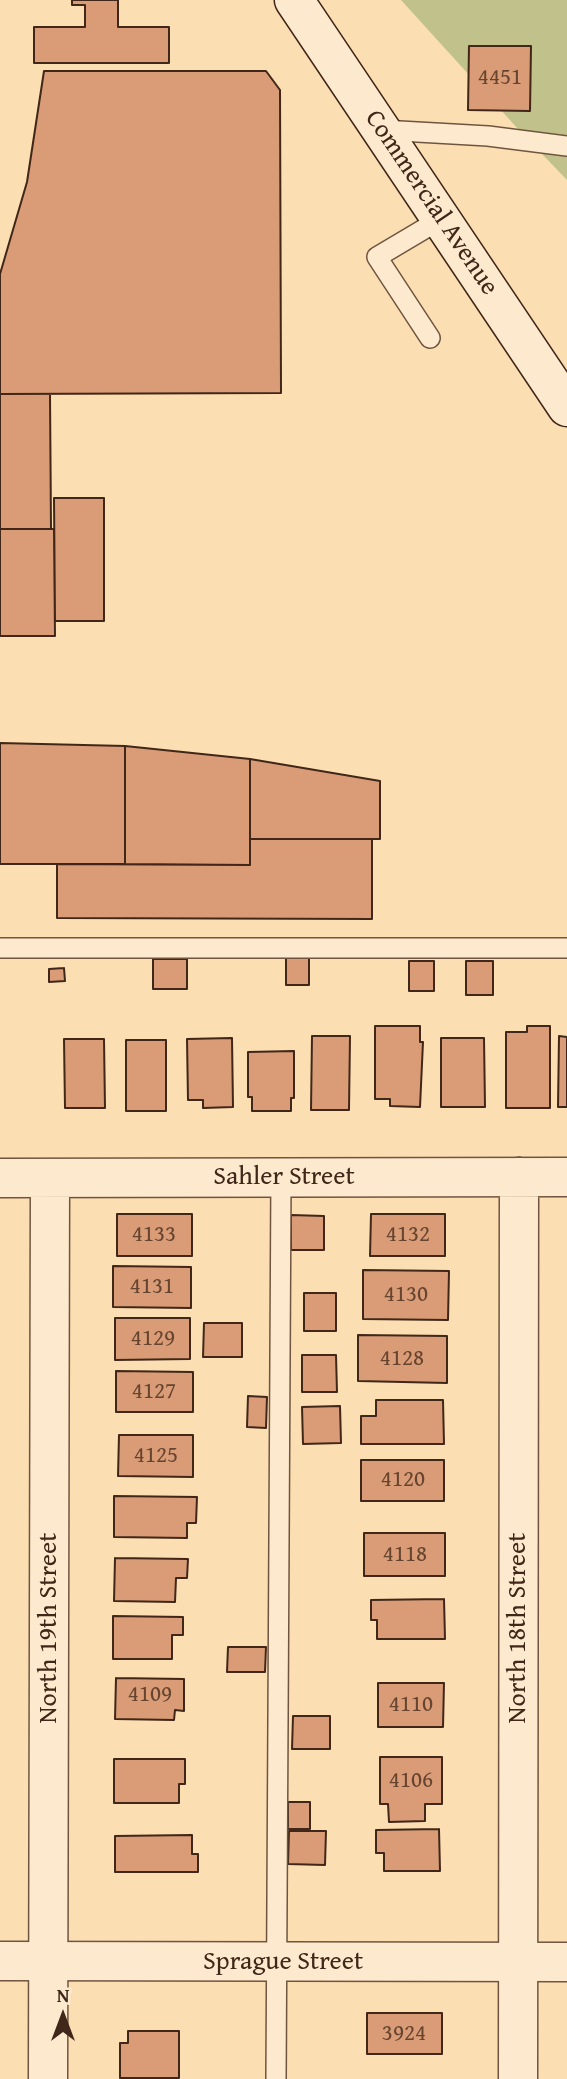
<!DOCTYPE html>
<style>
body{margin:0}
#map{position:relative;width:567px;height:2079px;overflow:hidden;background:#fcdeb3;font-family:"Gentium Book Plus",serif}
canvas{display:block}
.north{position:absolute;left:28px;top:1981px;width:70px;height:70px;-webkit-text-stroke:5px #fdeace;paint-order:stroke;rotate:0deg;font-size:19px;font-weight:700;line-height:28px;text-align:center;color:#402719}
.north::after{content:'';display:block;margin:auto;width:24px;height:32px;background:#402719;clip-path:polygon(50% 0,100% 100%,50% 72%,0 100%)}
</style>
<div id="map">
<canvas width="567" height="2079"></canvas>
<div class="north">N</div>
</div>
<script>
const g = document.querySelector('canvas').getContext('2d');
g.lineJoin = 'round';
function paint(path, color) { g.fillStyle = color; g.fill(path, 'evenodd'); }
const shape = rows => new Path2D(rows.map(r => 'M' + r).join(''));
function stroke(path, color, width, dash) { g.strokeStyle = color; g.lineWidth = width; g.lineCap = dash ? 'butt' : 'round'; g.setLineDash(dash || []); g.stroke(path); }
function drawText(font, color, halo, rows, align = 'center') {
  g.font = font + ' "Gentium Book Plus",serif'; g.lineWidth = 7; g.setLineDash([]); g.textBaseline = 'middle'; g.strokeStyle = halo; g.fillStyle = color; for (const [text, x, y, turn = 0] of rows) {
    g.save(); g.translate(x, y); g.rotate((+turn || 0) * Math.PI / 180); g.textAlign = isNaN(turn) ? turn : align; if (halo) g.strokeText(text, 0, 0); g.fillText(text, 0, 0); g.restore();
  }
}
const green = shape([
 [401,0,567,0,567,180,519,130]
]);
const building = shape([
 [72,0,118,0,118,27,169,27,169,63,34,63,34,27,85,27,85,5,72,5,72,0],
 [469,46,531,46,530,111,468,110,469,46],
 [44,71,266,71,280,90,281,393,0,394,0,274,27,182,44,71],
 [0,394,50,394,51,529,0,529,0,394],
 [54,498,104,498,104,621,55,621,54,498],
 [0,529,54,529,55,636,0,636,0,529],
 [0,743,125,746,125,864,0,864,0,743],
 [125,746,250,759,250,865,125,864,125,746],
 [250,759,380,781,380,839,250,839,250,759],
 [250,839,372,839,372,919,57,918,57,864,250,865,250,839],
 [286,956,309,956,309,985,286,985,286,956],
 [153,959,187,959,187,989,153,989,153,959],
 [409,961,434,961,434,991,409,991,409,961],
 [466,961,493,961,493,995,466,995,466,961],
 [64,968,65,981,49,982,49,969,64,968],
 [375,1026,420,1026,420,1042,423,1042,420,1107,390,1106,390,1099,375,1099,375,1026],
 [527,1026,550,1026,550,1108,506,1108,506,1032,527,1032,527,1026],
 [312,1036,350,1036,349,1110,311,1110,312,1036],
 [559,1036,567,1037,567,1107,558,1107,559,1036],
 [232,1038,233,1107,203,1108,203,1100,188,1100,187,1039,232,1038],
 [441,1038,484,1038,485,1107,441,1107,441,1038],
 [64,1039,104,1039,105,1108,65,1108,64,1039],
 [126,1040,166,1040,166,1111,126,1111,126,1040],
 [294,1051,294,1098,291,1098,291,1111,252,1111,252,1097,248,1097,248,1052,294,1051],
 [117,1214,192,1214,192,1256,117,1256,117,1214],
 [371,1214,445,1214,445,1256,370,1256,371,1214],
 [291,1215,324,1216,324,1250,291,1250,291,1215],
 [113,1266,191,1267,191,1308,113,1307,113,1266],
 [363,1270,449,1271,448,1320,363,1319,363,1270],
 [304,1293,336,1293,336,1331,304,1331,304,1293],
 [115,1318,190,1318,190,1359,115,1360,115,1318],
 [204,1323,242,1323,242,1357,203,1357,204,1323],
 [358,1335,447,1336,447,1383,358,1381,358,1335],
 [302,1355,336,1355,337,1392,302,1392,302,1355],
 [116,1371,193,1372,193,1412,116,1412,116,1371],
 [248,1396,267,1397,266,1428,247,1427,248,1396],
 [376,1400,443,1400,444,1444,361,1444,361,1416,376,1416,376,1400],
 [340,1406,341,1443,303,1444,302,1407,340,1406],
 [119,1435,193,1435,193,1477,118,1476,119,1435],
 [361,1460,444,1460,444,1501,361,1501,361,1460],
 [114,1496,197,1497,196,1523,187,1523,187,1538,114,1537,114,1496],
 [364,1533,445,1533,445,1576,364,1576,364,1533],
 [115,1558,188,1559,187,1578,176,1578,175,1602,114,1601,115,1558],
 [444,1599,445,1639,377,1639,377,1620,371,1620,371,1600,444,1599],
 [113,1616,183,1617,183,1635,172,1635,172,1659,113,1659,113,1616],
 [228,1647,266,1647,265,1672,227,1672,228,1647],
 [116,1678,184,1679,184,1711,175,1710,174,1720,115,1719,116,1678],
 [378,1683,444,1683,443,1727,378,1727,378,1683],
 [293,1716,330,1716,330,1749,292,1749,293,1716],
 [380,1757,442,1757,442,1804,425,1804,425,1821,389,1822,388,1804,380,1804,380,1757],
 [114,1759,185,1759,185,1784,179,1784,179,1803,114,1803,114,1759],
 [288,1802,310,1802,310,1829,288,1829,288,1802],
 [439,1829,440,1871,384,1871,384,1853,376,1853,376,1830,439,1829],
 [289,1831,326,1831,325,1865,288,1864,289,1831],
 [192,1835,192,1854,198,1854,198,1872,115,1872,115,1836,192,1835],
 [367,2013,442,2013,442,2054,367,2054,367,2013],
 [128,2031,179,2031,179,2078,120,2078,120,2043,128,2043,128,2031]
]);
const service = shape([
 [382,130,488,136,567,146],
 [430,338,377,257,441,219],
 [0,948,567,948],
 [276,2079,281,1177]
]);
const minor = shape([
 [0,1178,567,1177],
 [48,2079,50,1178],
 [518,2079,519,1177]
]);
const tertiary = shape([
 [0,1961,567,1962]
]);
const secondary = shape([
 [294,0,567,407]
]);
const numberNames = [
 ["4451",500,78],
 ["4133",154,1235],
 ["4132",408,1235],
 ["4131",152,1287],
 ["4130",406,1295],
 ["4129",153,1339],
 ["4128",402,1359],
 ["4127",154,1392],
 ["4125",156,1456],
 ["4120",403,1480],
 ["4118",405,1555],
 ["4109",150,1695],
 ["4110",411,1705],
 ["4106",411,1781],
 ["3924",404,2034]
];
const streetNames = [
 ["Commercial Avenue",431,203,56],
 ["Sahler Street",284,1177],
 ["North 19th Street",49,1628,-90],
 ["North 18th Street",518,1628,-90],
 ["Sprague Street",283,1962]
];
paint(green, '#c1c18b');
paint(building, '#d99c76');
stroke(building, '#402719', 2);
stroke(service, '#6f5540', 22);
stroke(minor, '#6f5540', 41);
stroke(tertiary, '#6f5540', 41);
stroke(secondary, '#402719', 41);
stroke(service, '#fdeace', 19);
stroke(minor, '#fdeace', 38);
stroke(tertiary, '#fdeace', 38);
stroke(secondary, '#fdeace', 38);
drawText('23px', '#664430', null, numberNames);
drawText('26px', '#402719', '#fdeace', streetNames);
</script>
